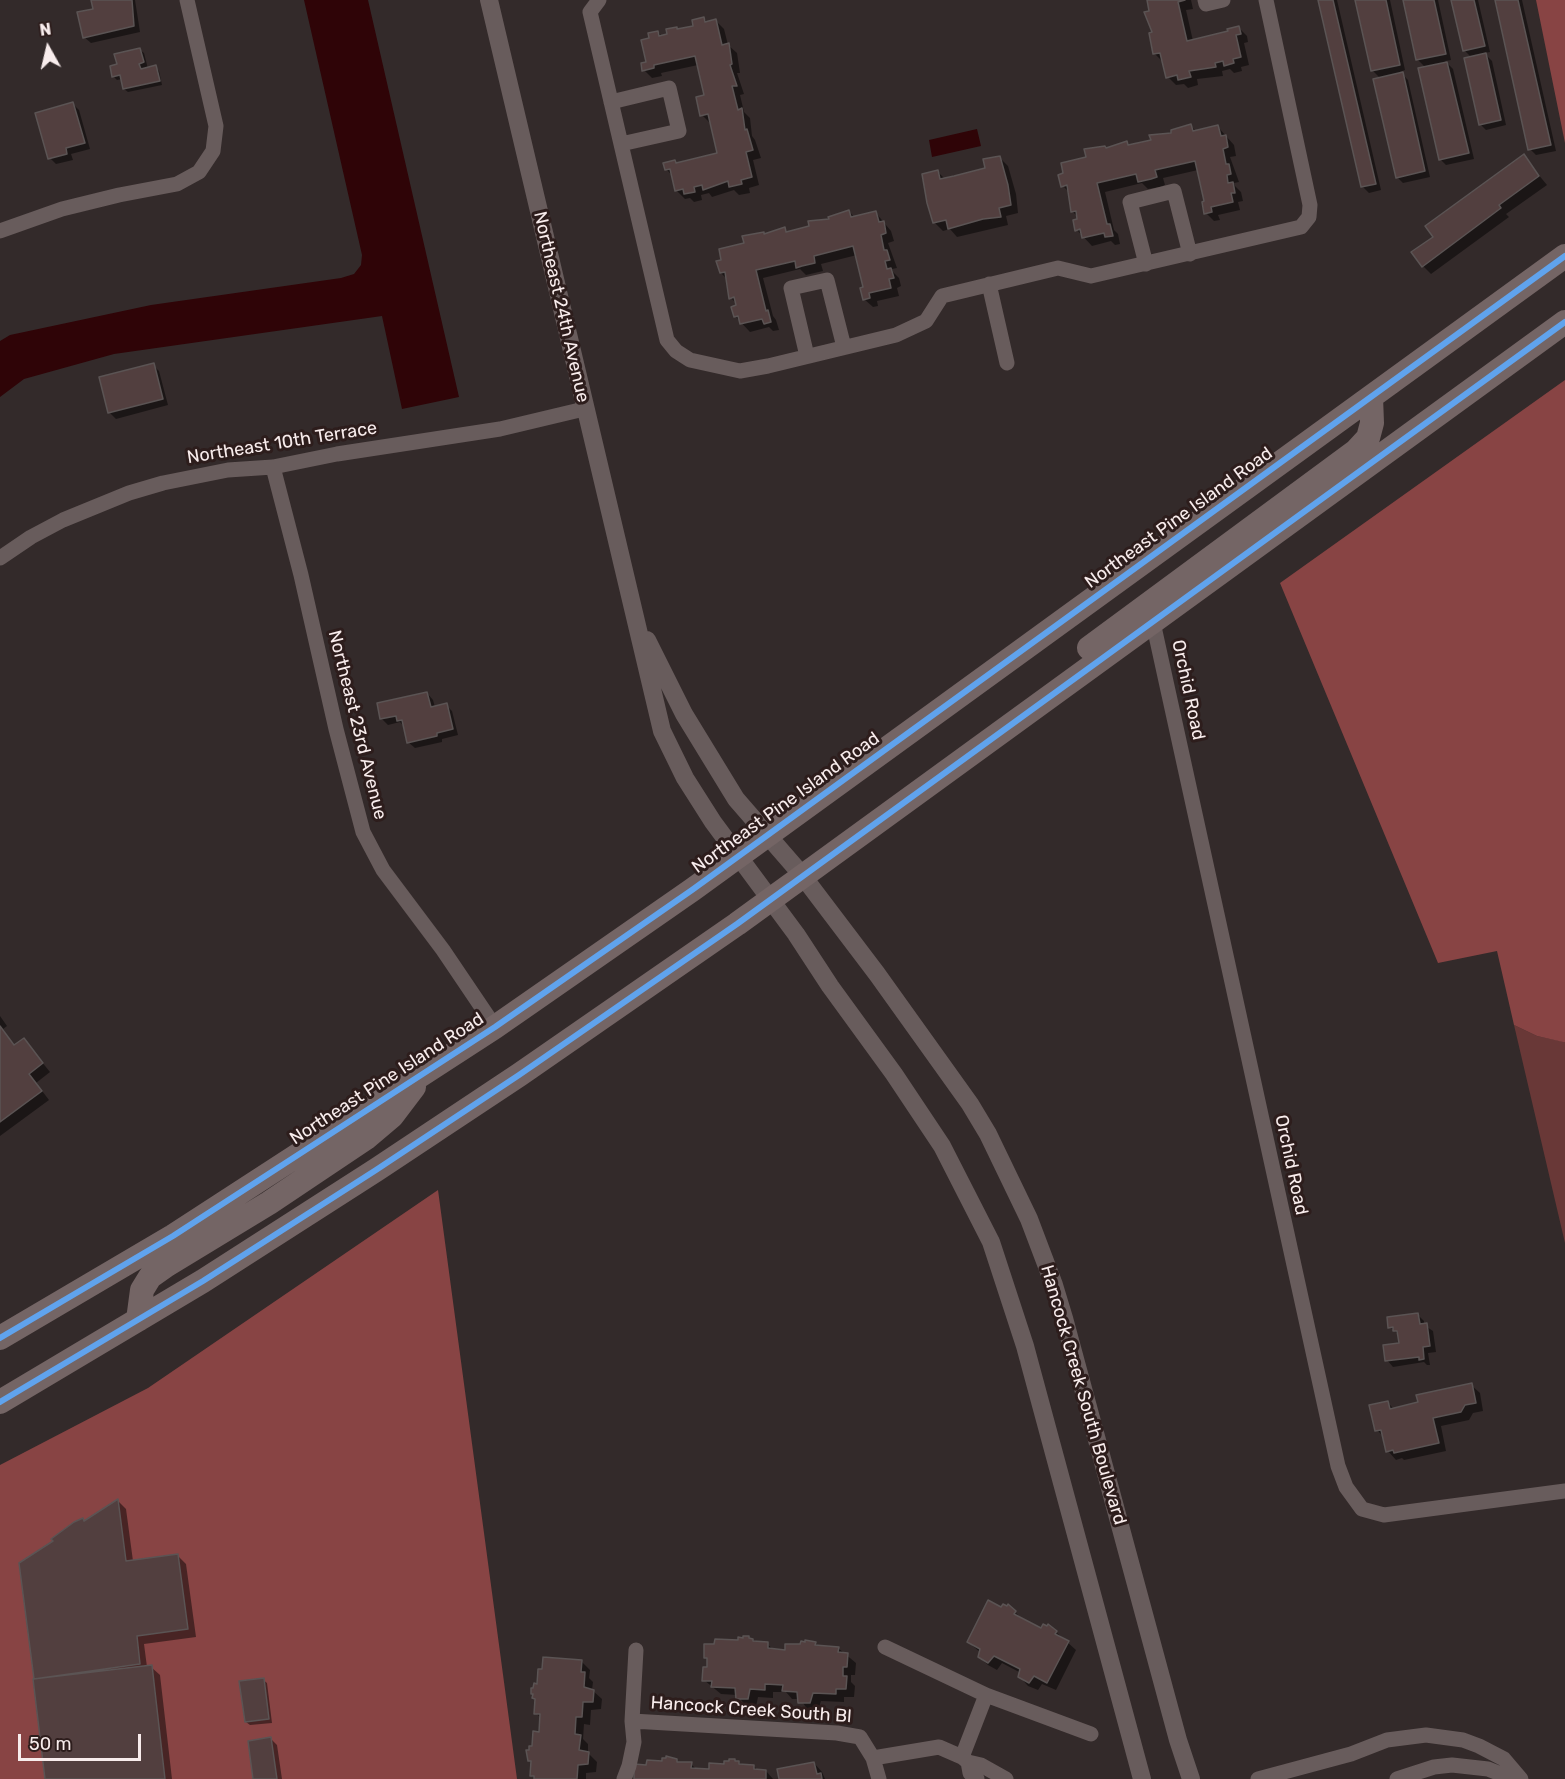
<!DOCTYPE html>
<style>
body{margin:0}
#map{position:relative;width:1565px;height:1779px;overflow:hidden;background:#332a2a;font-family:Rubik,sans-serif}
canvas{display:block}
.north{position:absolute;left:18px;top:18px;width:60px;height:60px;-webkit-text-stroke:4px #2d1d1c;paint-order:stroke;rotate:352deg;font-size:16px;font-weight:700;line-height:24px;text-align:center;color:#f8ecec}
.north::after{content:'';display:block;margin:auto;width:21px;height:27px;background:#f8ecec;clip-path:polygon(50% 0,100% 100%,50% 72%,0 100%)}
.scale{position:absolute;left:18px;top:1734px;width:123px;height:27px;box-sizing:border-box;border:3px solid #f8ecec;border-top:0;padding-left:8px;font-size:18px;line-height:21px;white-space:nowrap;color:#f8ecec;-webkit-text-stroke:4px #2d1d1c;paint-order:stroke}
</style>
<div id="map">
<canvas width="1565" height="1779"></canvas>
<div class="north">N</div>
<div class="scale">50 m</div>
</div>
<script>
const g = document.querySelector('canvas').getContext('2d');
g.lineJoin = 'round';
function paint(path, color) { g.fillStyle = color; g.fill(path, 'evenodd'); }
const shape = rows => new Path2D(rows.map(r => 'M' + r).join(''));
function stroke(path, color, width, dash) { g.strokeStyle = color; g.lineWidth = width; g.lineCap = dash ? 'butt' : 'round'; g.setLineDash(dash || []); g.stroke(path); }
function drawText(font, color, halo, rows, align = 'center') {
  g.font = font + ' Rubik,sans-serif'; g.lineWidth = 6; g.setLineDash([]); g.textBaseline = 'middle'; g.strokeStyle = halo; g.fillStyle = color; for (const [text, x, y, turn = 0] of rows) {
    g.save(); g.translate(x, y); g.rotate((+turn || 0) * Math.PI / 180); g.textAlign = isNaN(turn) ? turn : align; if (halo) g.strokeText(text, 0, 0); g.fillText(text, 0, 0); g.restore();
  }
}
const green = shape([
 [1514,1025,1537,1036,1565,1042,1565,1243]
]);
const forest = shape([
 [1536,0,1565,0,1565,143],
 [1565,380,1565,1042,1563,1042,1537,1036,1514,1025,1497,951,1438,963,1280,583],
 [438,1190,517,1779,0,1779,0,1465,148,1388]
]);
const water = shape([
 [304,0,368,0,459,397,402,409,382,316,114,354,24,379,0,397,0,341,10,335,151,305,341,278,354,274,361,265,362,255],
 [977,129,981,146,932,157,929,140]
]);
const shadow = shape([
 [92,0,135,0,140,32,91,43,84,37,94,10],
 [1148,0,1191,0,1193,9,1186,10,1193,41,1230,33,1239,28,1247,36,1248,42,1244,43,1249,65,1241,67,1242,71,1234,73,1230,69,1222,71,1223,76,1197,79,1198,85,1188,88,1184,84,1176,85,1168,77,1163,62,1154,53],
 [1319,0,1337,0,1381,190,1369,193,1363,187],
 [1357,0,1390,0,1405,70,1400,72,1408,80,1430,177,1403,183,1397,177,1380,78,1372,70],
 [1405,0,1438,0,1451,60,1445,61,1453,69,1474,159,1446,165,1440,159,1426,68,1418,60],
 [1453,0,1478,0,1490,52,1484,53,1492,61,1506,125,1486,130,1480,124,1472,58,1464,50],
 [1496,0,1522,0,1556,151,1536,155,1530,149],
 [704,18,708,23,716,21,724,29,728,45,737,53,740,73,737,73,744,94,740,95,744,112,750,118,752,136,755,140,761,158,753,160,759,185,749,188,750,193,739,195,734,190,712,197,709,193,701,195,702,200,694,202,690,198,685,199,676,190,673,176,666,169,675,161,677,164,719,155,710,123,702,115,705,96,698,65,661,73,662,76,652,78,644,70,647,63,651,39,658,32,662,36,695,27],
 [140,50,144,53,148,69,155,67,159,71,162,85,128,92,124,89,122,79,117,80,114,77],
 [73,104,79,110,90,149,71,154,73,160,56,164,50,158],
 [1191,126,1197,132,1218,127,1234,145,1236,156,1230,157,1239,182,1234,183,1235,186,1241,192,1243,201,1238,202,1240,210,1218,215,1220,220,1214,221,1206,213,1206,202,1198,170,1163,178,1165,185,1160,187,1148,189,1142,183,1105,192,1114,230,1118,234,1120,244,1115,245,1111,241,1092,246,1077,230,1079,218,1072,211,1070,193,1063,186,1088,158,1126,143,1130,146,1173,134],
 [1523,156,1547,185,1506,214,1509,217,1431,274,1423,266,1435,237],
 [999,157,1008,166,1016,194,1018,213,1006,216,1008,225,957,237,950,229,943,231,934,222,938,172,945,179,987,169],
 [849,211,855,218,876,213,891,231,894,241,888,243,897,268,892,269,893,272,899,278,901,286,897,288,899,296,877,301,878,306,873,307,864,299,864,288,857,255,821,264,823,271,806,275,800,269,763,278,773,316,776,320,779,330,773,331,769,327,750,332,735,316,737,304,731,298,728,280,721,273,746,244,784,229,788,233,831,220],
 [153,365,159,371,168,405,116,419,110,413,101,378],
 [427,693,433,700,435,707,446,705,452,711,458,735,442,739,442,742,415,748,408,742,405,727,400,722,388,725,382,719],
 [0,1016,7,1026,3,1029,15,1046,24,1040,50,1072,36,1083,49,1100,0,1136],
 [1418,1315,1424,1321,1424,1325,1433,1331,1436,1352,1428,1353,1430,1365,1427,1365,1424,1362,1393,1367,1387,1360,1400,1344,1397,1333,1390,1327],
 [1471,1385,1480,1393,1483,1411,1473,1413,1469,1420,1441,1426,1446,1451,1404,1460,1402,1458,1396,1460,1388,1451,1385,1438,1377,1430,1387,1402,1394,1409,1420,1404],
 [118,1501,126,1509,133,1561,177,1555,186,1564,196,1637,144,1644,147,1667,151,1667,160,1675,172,1779,47,1779,21,1564],
 [1002,1609,1015,1612,1023,1620,1042,1630,1056,1632,1076,1650,1056,1690,1042,1684,1038,1690,1028,1686,1020,1677,1021,1673,1002,1663,997,1670,988,1665,979,1657,980,1652,968,1642],
 [753,1640,756,1643,767,1644,774,1650,786,1651,815,1644,818,1647,838,1648,856,1663,855,1675,851,1675,851,1682,855,1686,854,1697,844,1697,844,1702,821,1701,818,1711,808,1710,800,1699,792,1699,786,1692,773,1692,773,1698,758,1697,756,1707,746,1706,737,1695,721,1694,704,1680,708,1669,709,1661,705,1657],
 [581,1661,590,1670,589,1678,593,1682,592,1690,602,1699,601,1709,591,1710,590,1725,584,1724,583,1739,588,1744,588,1753,597,1762,596,1772,586,1773,586,1779,535,1779,531,1775,532,1763,529,1760,540,1733,542,1719,536,1713,538,1685],
 [263,1680,267,1683,272,1723,250,1725,246,1722],
 [271,1739,277,1745,282,1779,255,1779],
 [676,1760,679,1763,691,1764,697,1770,710,1771,739,1763,742,1766,754,1766,758,1771,766,1771,773,1779,635,1779,648,1766],
 [814,1763,822,1772,825,1779,780,1779]
]);
const building = shape([
 [91,0,132,0,134,26,83,38,77,12,93,9,91,0],
 [1147,0,1185,0,1178,2,1187,41,1228,31,1227,29,1239,26,1241,34,1236,35,1241,57,1233,59,1234,63,1224,66,1223,61,1215,63,1216,67,1189,71,1191,77,1178,80,1177,75,1166,78,1160,53,1153,54,1149,33,1152,32,1144,12,1149,11,1147,0],
 [1318,0,1333,0,1376,184,1361,187,1318,0],
 [1355,0,1386,0,1400,65,1371,71,1355,0],
 [1403,0,1434,0,1446,54,1416,60,1403,0],
 [1451,0,1474,0,1485,46,1463,51,1451,0],
 [1495,0,1518,0,1551,145,1528,150,1495,0],
 [704,17,705,22,716,19,722,45,729,43,732,64,730,65,737,86,732,86,738,110,742,108,745,130,747,129,753,150,746,152,752,177,741,180,742,184,729,187,728,181,703,190,702,185,694,187,695,192,684,194,683,189,675,191,670,169,665,170,663,163,675,160,676,163,717,153,708,114,700,116,697,102,696,97,704,95,695,56,654,65,654,68,642,71,641,63,646,62,641,40,649,38,648,33,658,31,659,36,667,34,666,29,677,27,677,29,693,26,692,20,704,17],
 [140,48,144,62,139,64,141,69,156,65,160,81,123,89,120,75,112,77,110,66,117,64,114,54,140,48],
 [1486,53,1501,120,1479,125,1464,58,1486,53],
 [1447,62,1469,153,1439,160,1418,68,1447,62],
 [1403,72,1425,171,1396,178,1373,79,1403,72],
 [73,102,85,143,66,148,67,154,48,159,35,113,73,102],
 [1191,124,1193,131,1218,125,1221,136,1226,135,1228,147,1223,149,1226,164,1229,164,1231,174,1227,175,1228,183,1233,182,1235,193,1231,193,1233,202,1211,207,1212,212,1204,214,1202,202,1204,201,1195,161,1155,170,1157,177,1151,179,1138,182,1136,174,1097,183,1107,224,1110,224,1113,236,1105,237,1104,233,1082,238,1080,229,1075,231,1073,220,1077,219,1076,211,1071,212,1067,185,1061,187,1058,175,1063,173,1061,163,1086,157,1084,149,1105,146,1106,148,1127,141,1128,145,1151,140,1149,135,1171,133,1171,130,1191,124],
 [1524,154,1539,176,1499,205,1501,208,1422,267,1411,252,1433,237,1425,226,1524,154],
 [1000,156,1008,185,1011,205,999,208,1001,217,983,219,948,229,946,220,933,223,927,203,922,174,938,170,940,179,954,176,985,168,983,159,1000,156],
 [849,210,851,217,876,211,879,222,884,221,886,233,881,235,884,250,887,250,890,260,885,261,887,269,891,268,894,278,889,279,891,288,869,293,870,298,863,300,860,288,863,287,853,246,814,256,815,263,802,266,796,268,795,261,756,270,766,311,768,310,771,322,764,324,762,319,740,324,738,316,734,317,731,307,736,305,734,297,729,299,725,272,720,273,716,261,721,260,719,249,744,243,742,236,764,232,764,234,785,227,786,232,809,226,808,221,829,219,828,217,849,210],
 [154,363,163,399,108,413,99,377,154,363],
 [427,692,431,707,447,703,453,729,437,733,437,736,407,743,402,720,397,721,396,716,380,719,377,703,427,692],
 [0,1026,14,1045,24,1038,43,1063,29,1074,42,1091,0,1122,0,1026],
 [1418,1313,1420,1324,1427,1323,1430,1346,1423,1347,1424,1359,1419,1360,1419,1357,1385,1361,1383,1345,1399,1343,1397,1331,1393,1331,1393,1327,1388,1328,1387,1317,1418,1313],
 [1472,1383,1476,1403,1465,1405,1461,1412,1433,1418,1439,1443,1394,1453,1393,1450,1386,1452,1381,1430,1375,1431,1369,1405,1388,1401,1390,1409,1418,1402,1416,1395,1472,1383],
 [118,1499,126,1561,178,1554,188,1629,137,1636,140,1664,34,1679,19,1563,53,1541,51,1539,74,1522,83,1518,84,1521,118,1499],
 [988,1600,1001,1607,1003,1604,1007,1606,1008,1604,1016,1611,1014,1614,1041,1628,1043,1624,1047,1626,1048,1624,1057,1631,1055,1634,1069,1641,1047,1683,1034,1676,1029,1683,1018,1677,1020,1669,994,1656,988,1663,978,1657,980,1649,967,1642,988,1600],
 [743,1636,749,1636,749,1638,753,1639,753,1641,768,1642,768,1648,785,1650,785,1644,800,1644,801,1641,805,1642,805,1640,816,1642,815,1645,839,1647,838,1652,848,1653,847,1667,843,1667,843,1676,847,1676,846,1689,836,1689,836,1694,813,1693,810,1703,798,1703,797,1692,782,1691,783,1685,765,1684,765,1690,750,1689,748,1699,736,1699,735,1688,711,1687,712,1681,702,1681,703,1667,707,1667,707,1658,704,1658,704,1644,714,1644,715,1639,738,1640,738,1637,743,1638,743,1636],
 [543,1657,582,1660,581,1672,585,1672,584,1687,594,1690,593,1702,583,1702,582,1717,576,1717,575,1734,581,1735,579,1750,589,1752,588,1764,578,1765,577,1779,534,1779,534,1776,530,1776,531,1761,528,1761,526,1750,529,1750,529,1746,532,1746,533,1731,539,1732,540,1714,534,1714,535,1699,532,1698,533,1694,531,1694,531,1688,533,1688,534,1683,537,1684,538,1669,542,1669,543,1657],
 [152,1665,165,1779,45,1779,33,1679,152,1665],
 [264,1678,269,1719,245,1722,239,1681,264,1678],
 [271,1737,277,1779,253,1779,248,1741,271,1737],
 [666,1756,677,1759,677,1762,692,1762,691,1768,709,1769,709,1763,724,1764,724,1761,729,1761,729,1759,735,1759,735,1761,739,1761,739,1764,754,1765,754,1769,766,1770,766,1779,634,1779,634,1764,646,1765,647,1760,662,1761,662,1758,666,1758,666,1756],
 [814,1762,817,1774,821,1773,822,1779,779,1779,777,1769,814,1762]
]);
const minor = shape([
 [599,0,590,12,667,340,676,351,690,360,740,371,768,366,896,335,926,321,942,296,1058,268,1091,276,1301,227,1309,217,1310,205,1266,0],
 [1205,0,1206,4,1223,0],
 [611,102,669,88,679,131,621,144],
 [0,231,62,209,119,195,177,184,199,172,213,151,216,126,187,0],
 [1146,264,1130,202,1174,191,1190,254],
 [989,284,1007,363],
 [807,356,791,288,827,280,844,347],
 [273,467,301,575,336,729,363,832,383,870,443,950,495,1027],
 [0,558,31,537,63,520,129,493,163,483,228,470,273,467,337,454,500,429,584,409],
 [1153,622,1338,1466,1346,1487,1362,1509,1384,1515,1565,1491],
 [885,1647,986,1695,1091,1734],
 [632,1721,837,1733,860,1737,873,1758,939,1747,962,1757,968,1762,970,1773,977,1779],
 [962,1757,986,1695],
 [873,1758,879,1779],
 [968,1762,981,1765,1006,1779],
 [624,1779,629,1766,634,1742,632,1721,636,1650],
 [1258,1779,1351,1754,1387,1740,1426,1735,1463,1740,1479,1746,1504,1759,1521,1779],
 [1397,1779,1434,1767,1452,1765,1488,1769,1513,1779]
]);
const tertiary = shape([
 [489,0,662,731,685,778,713,822,796,934,830,986,894,1074,942,1146,991,1242,1025,1346,1142,1779],
 [647,640,684,714,736,799,802,875,877,974,970,1104,988,1134,1029,1219,1054,1285,1064,1318,1178,1740,1191,1779]
]);
const primary = shape([
 [1089,648,1356,451,1368,438,1372,423,1371,397],
 [138,1320,142,1290,150,1277,167,1265,269,1203,366,1138,392,1116,414,1087],
 [0,1338,173,1236,495,1027,692,890,1565,256],
 [0,1402,203,1281,376,1170,519,1075,737,924,1565,322]
]);
const cycleway = shape([
 [0,1338,173,1236,495,1027,692,890,1565,256],
 [0,1402,203,1281,376,1170,519,1075,737,924,1565,322]
]);
const streetNames = [
 ["Northeast 24th Avenue",561,307,77],
 ["Northeast 10th Terrace",282,443,-9],
 ["Northeast Pine Island Road",1179,518,-36],
 ["Orchid Road",1188,690,78],
 ["Northeast 23rd Avenue",357,725,76],
 ["Northeast Pine Island Road",786,803,-36],
 ["Northeast Pine Island Road",387,1079,-33],
 ["Orchid Road",1291,1165,78],
 ["Hancock Creek South Boulevard",1083,1395,74],
 ["Hancock Creek South Bl",751,1710,4]
];
paint(green, '#693837');
paint(forest, '#844');
paint(water, '#2f0407');
paint(shadow, '#0007');
paint(building, '#523f3f');
stroke(building, '#5b5454', 1.5);
stroke(minor, '#685c5c', 15);
stroke(tertiary, '#685c5c', 18);
stroke(primary, '#746565', 24);
stroke(cycleway, '#60a3ed', 6);
drawText('18px', '#f8ecec', '#2d1d1c', streetNames);
</script>
